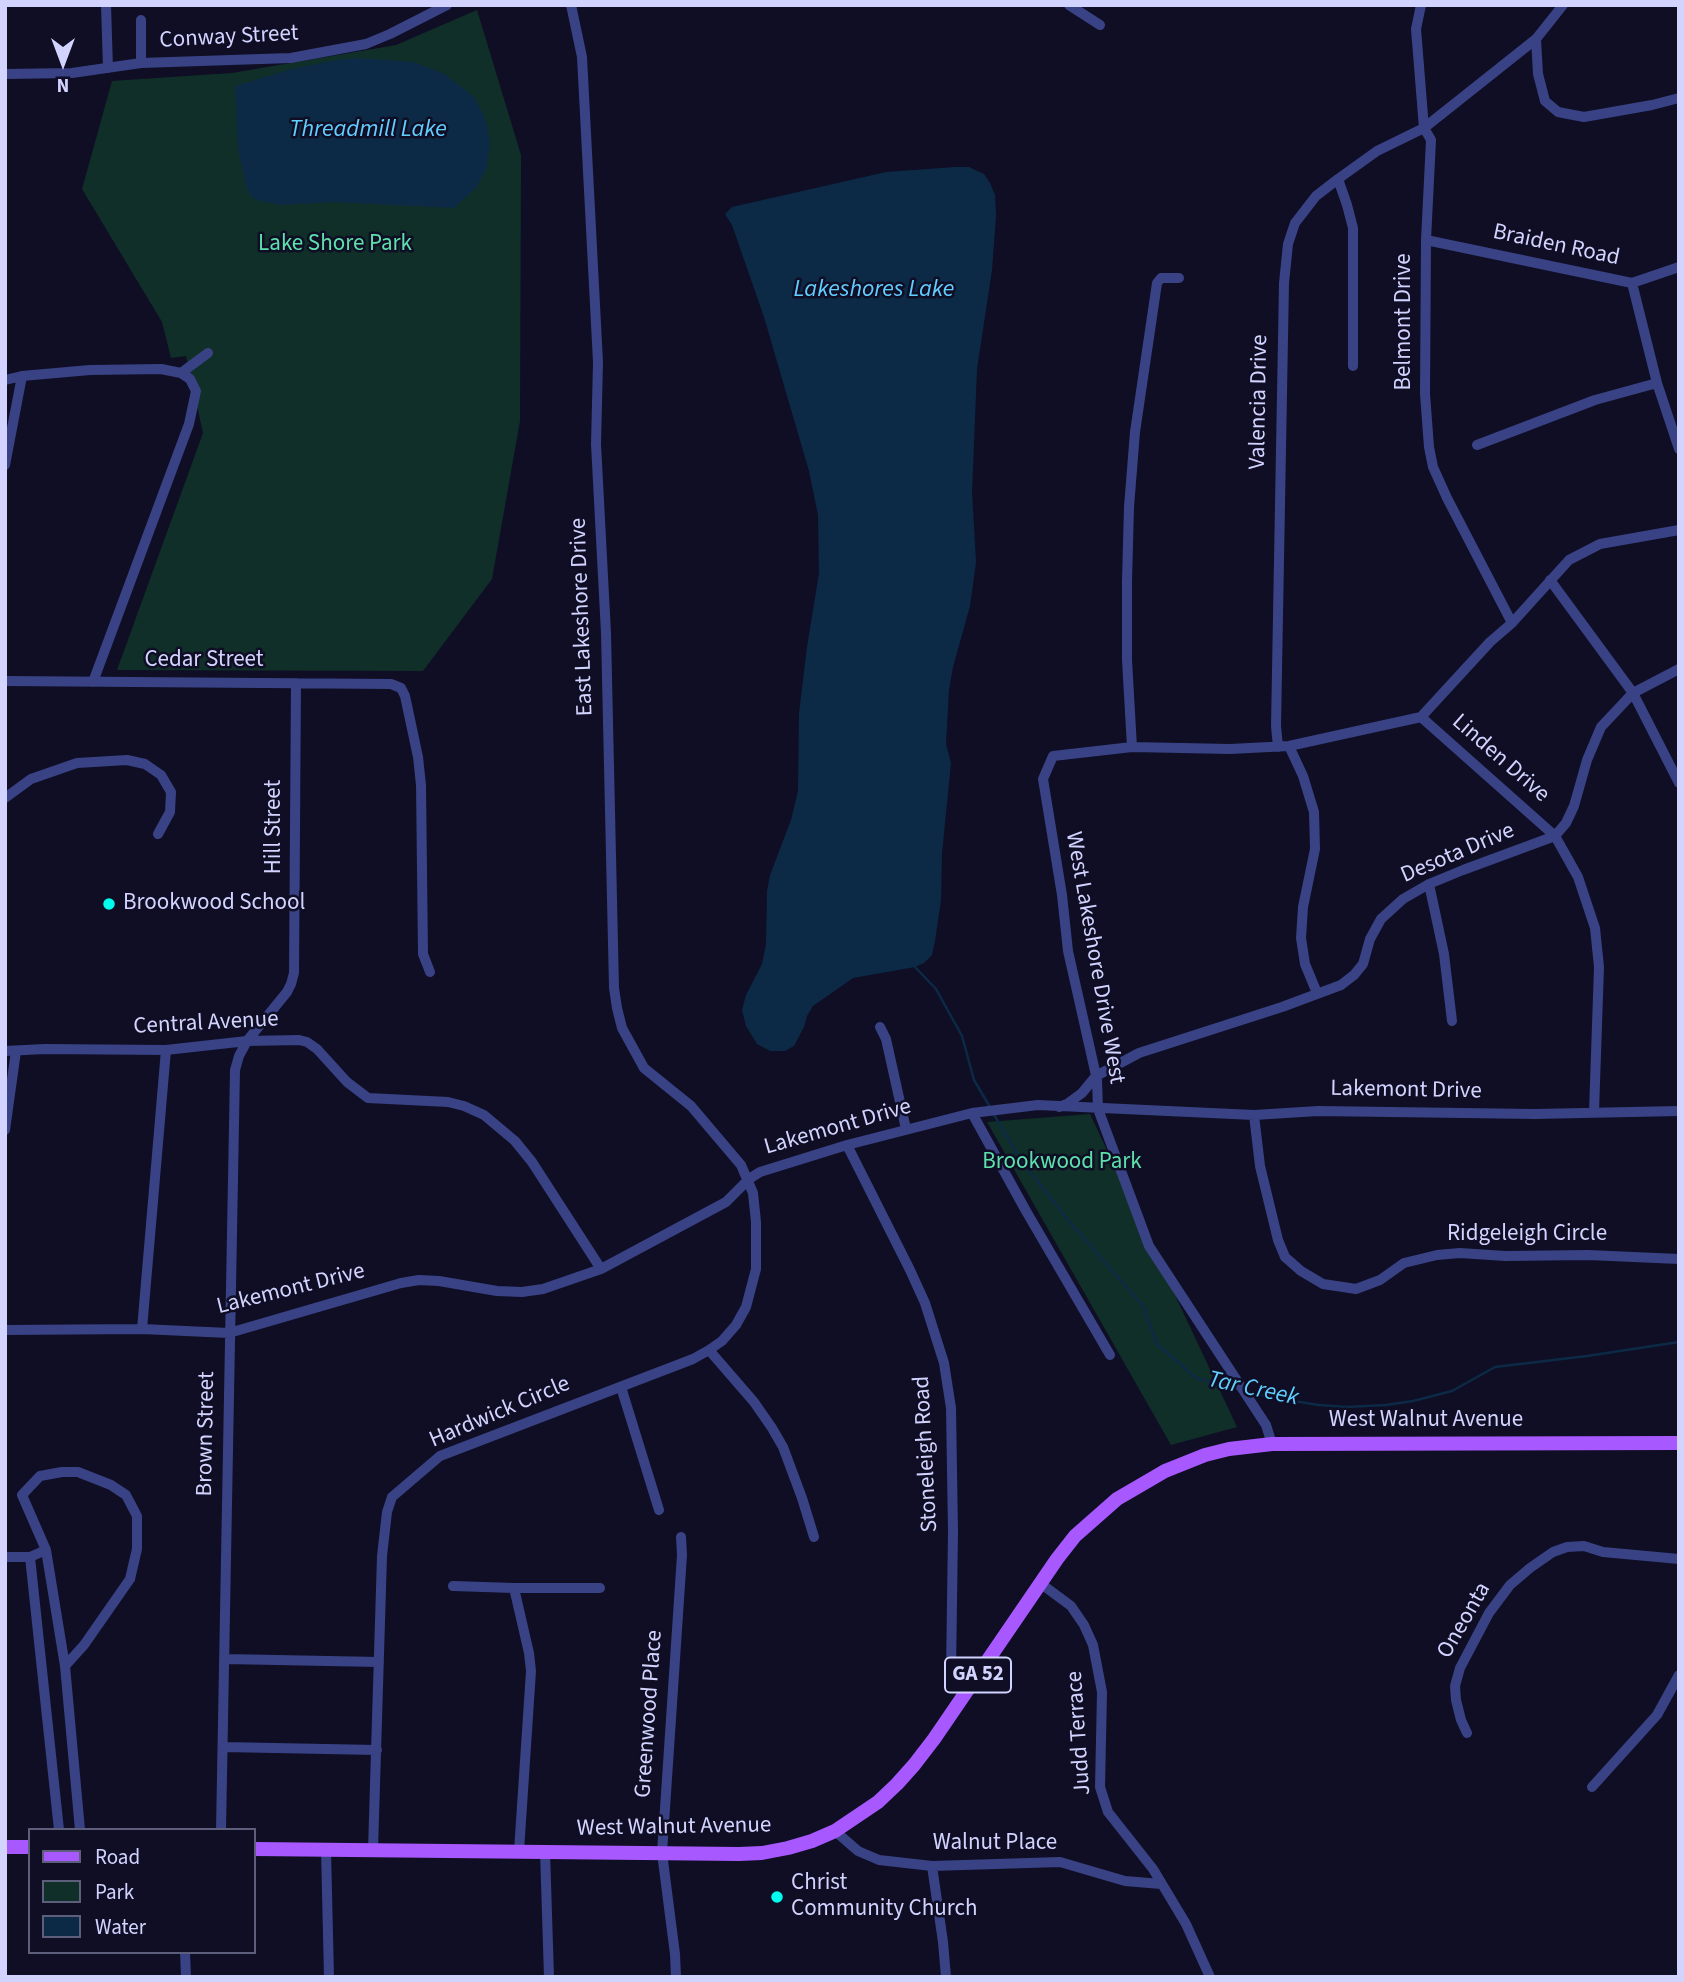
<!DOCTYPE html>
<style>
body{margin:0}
#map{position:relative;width:1684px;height:1982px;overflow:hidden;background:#0f0e25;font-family:"Source Sans 3",sans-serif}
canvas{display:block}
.frame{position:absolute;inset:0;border:7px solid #d2d4ff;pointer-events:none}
.legend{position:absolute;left:28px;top:1828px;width:228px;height:126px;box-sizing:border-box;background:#0f0e25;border:2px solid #5d5d7c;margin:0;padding:9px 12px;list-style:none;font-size:21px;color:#d2d4ff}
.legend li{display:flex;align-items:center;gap:14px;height:35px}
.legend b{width:35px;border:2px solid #5d5d7c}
.north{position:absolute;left:28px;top:28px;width:70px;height:70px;-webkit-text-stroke:5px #0f0e25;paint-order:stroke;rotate:180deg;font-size:19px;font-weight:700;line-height:28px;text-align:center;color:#d2d4ff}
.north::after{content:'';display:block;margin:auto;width:24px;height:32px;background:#d2d4ff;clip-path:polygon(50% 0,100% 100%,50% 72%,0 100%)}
</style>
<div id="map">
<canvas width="1684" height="1982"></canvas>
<div class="frame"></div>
<ul class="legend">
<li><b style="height:9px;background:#a759ff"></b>Road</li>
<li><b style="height:19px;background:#112f29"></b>Park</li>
<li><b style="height:19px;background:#0c2a46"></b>Water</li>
</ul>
<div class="north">N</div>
</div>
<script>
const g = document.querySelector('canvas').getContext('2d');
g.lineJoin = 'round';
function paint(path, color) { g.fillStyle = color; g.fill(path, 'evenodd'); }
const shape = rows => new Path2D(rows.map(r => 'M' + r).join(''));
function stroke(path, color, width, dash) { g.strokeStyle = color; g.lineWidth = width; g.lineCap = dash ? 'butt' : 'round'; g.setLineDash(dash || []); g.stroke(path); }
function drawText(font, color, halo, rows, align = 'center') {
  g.font = font + ' "Source Sans 3",sans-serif'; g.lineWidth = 5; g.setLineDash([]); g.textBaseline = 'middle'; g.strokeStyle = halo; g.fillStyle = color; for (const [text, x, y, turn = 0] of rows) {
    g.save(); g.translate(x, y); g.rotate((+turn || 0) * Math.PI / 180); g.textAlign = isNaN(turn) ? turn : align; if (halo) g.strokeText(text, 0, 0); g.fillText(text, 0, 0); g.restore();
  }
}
const green = shape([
 [477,10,521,155,520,421,492,579,423,671,117,670,203,433,186,356,171,358,162,322,82,189,112,81,232,73,396,45],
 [1090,1114,1237,1427,1171,1445,987,1122]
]);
const water = shape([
 [356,58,413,62,443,73,475,98,486,121,490,142,487,168,476,188,454,208,333,202,281,205,256,200,250,195,246,186,238,148,235,86,292,69,337,60],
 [955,167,969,167,984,174,990,183,995,195,996,216,992,270,977,369,972,492,976,562,970,606,953,667,949,690,946,744,951,763,942,853,941,900,935,941,932,955,924,963,915,967,853,978,813,1006,807,1016,804,1027,794,1046,785,1051,770,1051,757,1044,746,1026,742,1010,746,995,762,964,766,944,767,891,770,875,791,820,798,791,799,713,807,647,819,573,818,515,809,471,764,317,732,225,725,214,732,207,886,172]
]);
const stream = shape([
 [915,967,936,989,962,1036,974,1080,990,1107],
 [993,1113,1021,1160,1068,1220,1143,1306,1157,1344,1196,1378,1239,1389],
 [1249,1392,1274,1398,1319,1405,1346,1407,1386,1405,1413,1401,1452,1391,1495,1367,1587,1356,1679,1342]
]);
const minor = shape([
 [106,5,108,68],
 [1069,5,1100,25],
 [1421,5,1416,29,1424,128,1431,140,1426,240,1425,394,1429,447,1433,467,1447,498,1512,623],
 [1536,39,1538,74,1545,101,1558,112,1584,117,1652,105,1679,98],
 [141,63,141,20],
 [5,74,72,73,141,63,291,58,366,44,390,34,447,5],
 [1338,179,1347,205,1353,228,1353,366],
 [1426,240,1632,283,1657,383,1679,449],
 [1632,283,1679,267],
 [181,373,208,353],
 [5,380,22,376,90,370,161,369,181,373,190,379,196,391,189,424,93,682],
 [1477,445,1595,400,1657,383],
 [5,465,22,376],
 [1550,580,1633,693,1679,783],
 [5,681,391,684,401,688,405,696,418,757,421,785,423,954,430,972],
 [1421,717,1490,642,1512,623,1569,560,1600,544,1679,530],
 [1289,746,1303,776,1314,812,1315,849,1303,907,1301,938,1305,964,1317,993],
 [1132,747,1127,660,1127,581,1129,507,1135,432,1157,283,1161,278,1179,278],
 [1278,747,1276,726,1284,283,1288,244,1295,223,1316,196,1338,179,1377,151,1424,128,1536,39,1563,5],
 [5,798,31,779,77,763,127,760,145,764,161,775,171,792,170,812,158,834],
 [1429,884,1444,954,1452,1021],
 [880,1027,886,1039,906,1129],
 [5,1051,45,1049,166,1050,247,1041,299,1040,307,1042,317,1049,347,1082,368,1098,448,1102,464,1106,484,1115,515,1141,532,1162,601,1269],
 [1059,1107,1067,1104,1082,1093,1096,1076,1139,1053,1282,1007,1341,985,1354,975,1363,964,1370,939,1381,919,1403,899,1429,884,1463,870,1555,836,1566,823,1574,806,1587,760,1601,727,1633,693,1679,669],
 [972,1113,1026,1211,1110,1355],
 [1254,1115,1260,1166,1278,1240,1285,1257,1301,1271,1323,1284,1356,1289,1380,1280,1404,1263,1437,1255,1460,1253,1505,1256,1588,1255,1679,1259],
 [5,1130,16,1051],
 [847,1145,910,1270,925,1303,944,1363,951,1408,953,1532,951,1673,963,1696],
 [142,1329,166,1050],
 [5,1330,142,1329,229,1333,401,1283,419,1280,439,1281,497,1291,522,1292,543,1289,601,1269,726,1202,749,1179,760,1172,847,1145,972,1113,1038,1105,1254,1115,1318,1111,1535,1114,1679,1111],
 [709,1350,754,1402,772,1428,783,1447,802,1498,814,1537],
 [621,1387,659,1510],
 [1272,1444,1266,1425,1149,1246,1098,1109,1097,1080,1068,951,1062,895,1043,779,1053,756,1132,747,1230,749,1289,746,1421,717,1555,836,1578,877,1595,928,1599,967,1594,1112],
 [5,1557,30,1557,46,1550],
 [30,1557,59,1830],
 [1040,1583,1071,1606,1084,1625,1093,1645,1102,1692,1100,1787,1108,1812,1153,1869,1186,1924,1210,1977],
 [453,1586,514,1588,600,1588],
 [514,1588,529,1653,531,1671,519,1851],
 [225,1659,379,1662],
 [65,1666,84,1645,130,1579,137,1549,137,1516,126,1495,111,1485,78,1472,62,1472,40,1476,22,1495,46,1550,65,1666,80,1830],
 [1467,1733,1461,1720,1456,1700,1455,1686,1460,1668,1489,1613,1510,1585,1530,1568,1553,1552,1567,1547,1584,1546,1603,1552,1679,1559],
 [223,1747,377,1750],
 [1592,1787,1657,1715,1679,1675],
 [221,1830,235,1070,239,1056,247,1041,287,992,291,984,294,973,296,683],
 [835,1831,858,1851,879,1860,932,1866,1060,1862,1125,1881,1161,1884],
 [326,1850,329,1977],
 [373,1850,382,1556,387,1512,392,1497,440,1456,693,1359,709,1350,722,1341,736,1325,746,1307,756,1269,756,1222,753,1193,741,1165,691,1106,644,1068,622,1028,617,1008,614,988,606,633,596,444,598,362,582,57,571,5],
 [545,1851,549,1977],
 [932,1866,943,1942,946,1977],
 [185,1952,186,1977],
 [676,1977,675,1954,662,1853,682,1555,681,1537]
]);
const major = shape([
 [5,1847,30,1847],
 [254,1849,739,1854,762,1853,788,1848,812,1841,835,1831,878,1802,897,1784,914,1765,934,1739,1057,1559,1075,1536,1117,1499,1165,1471,1205,1455,1229,1449,1272,1444,1679,1443]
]);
const markers = [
 [109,904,7,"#00fdef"],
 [777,1897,7,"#00fdef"]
];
const shields = [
 [978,1675,66]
];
const shieldNames = [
 ["GA 52",978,1675]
];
const streetNames = [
 ["Conway Street",229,38,-3],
 ["Braiden Road",1556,246,12],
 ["Belmont Drive",1405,322,-90],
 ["Valencia Drive",1260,402,-89],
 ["East Lakeshore Drive",583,617,-92],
 ["Cedar Street",204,661],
 ["Linden Drive",1500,759,41],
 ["Hill Street",275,827,-90],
 ["Desota Drive",1458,854,-23],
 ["West Lakeshore Drive West",1094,958,80],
 ["Central Avenue",206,1024,-3],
 ["Lakemont Drive",1406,1091,1],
 ["Lakemont Drive",838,1128,-16],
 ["Ridgeleigh Circle",1527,1235],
 ["Lakemont Drive",291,1290,-14],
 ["Hardwick Circle",500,1413,-23],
 ["West Walnut Avenue",1426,1421],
 ["Brown Street",207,1434,-89],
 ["Stoneleigh Road",927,1454,-93],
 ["Oneonta",1465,1621,-60],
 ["Greenwood Place",650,1714,-86],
 ["Judd Terrace",1080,1733,-94],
 ["West Walnut Avenue",674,1828,-1],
 ["Walnut Place",995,1844]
];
const parkNames = [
 ["Lake Shore Park",335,245],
 ["Brookwood Park",1062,1163]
];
const poiNames = [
 ["Brookwood School",123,904],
 ["Christ",791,1884],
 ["Community Church",791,1910]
];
const waterNames = [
 ["Threadmill Lake",368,131],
 ["Lakeshores Lake",874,291],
 ["Tar Creek",1253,1390,12]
];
paint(green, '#112f29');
paint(water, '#0c2a46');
stroke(stream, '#0c2a46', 2.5);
stroke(minor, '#394284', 10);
stroke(major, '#a759ff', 14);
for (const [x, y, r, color] of markers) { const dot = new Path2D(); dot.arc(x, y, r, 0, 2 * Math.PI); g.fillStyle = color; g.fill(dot); stroke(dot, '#0f0e25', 2.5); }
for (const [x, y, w] of shields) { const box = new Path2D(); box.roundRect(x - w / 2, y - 17.5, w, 35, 5); g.fillStyle = '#0f0e25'; g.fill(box); stroke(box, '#d2d4ff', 2); }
drawText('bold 21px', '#d2d4ff', null, shieldNames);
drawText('23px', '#d2d4ff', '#0f0e25', streetNames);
drawText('23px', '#5de0ab', '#0f0e25', parkNames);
drawText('23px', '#d2d4ff', '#0f0e25', poiNames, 'left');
drawText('italic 24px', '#60ceff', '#0f0e25', waterNames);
</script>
